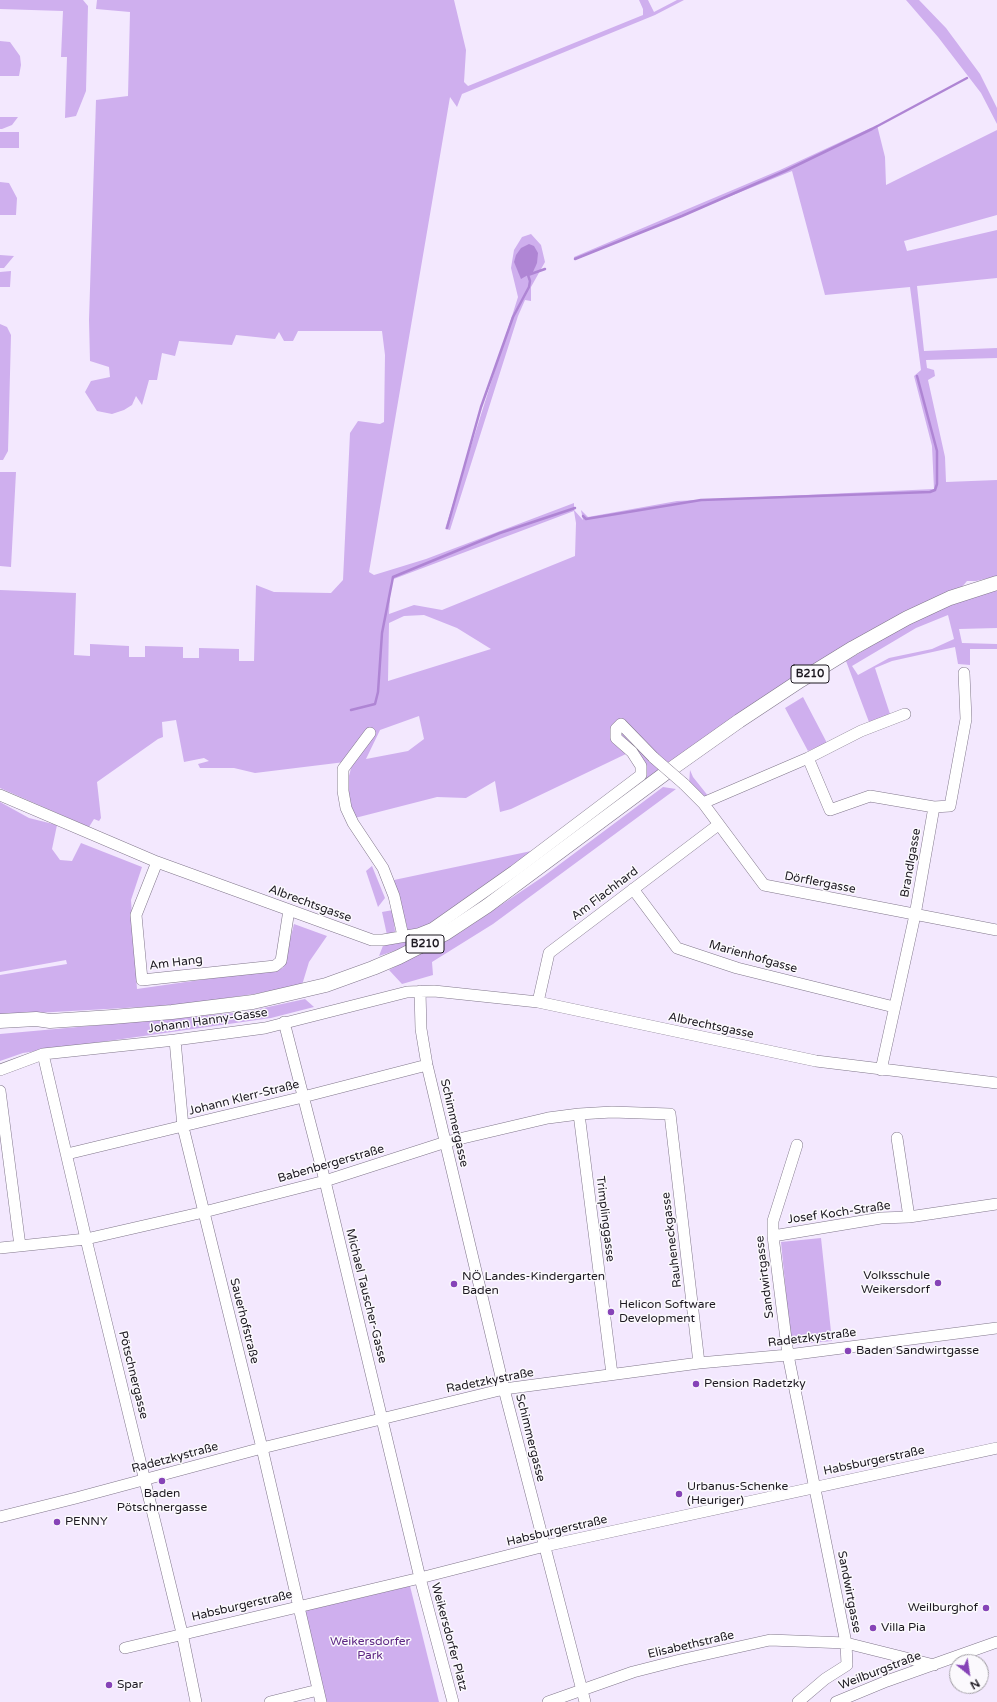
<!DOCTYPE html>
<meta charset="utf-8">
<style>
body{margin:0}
#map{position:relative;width:997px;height:1702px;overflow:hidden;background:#f3e8fe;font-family:"Varela Round",sans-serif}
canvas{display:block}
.north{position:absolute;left:949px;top:1654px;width:40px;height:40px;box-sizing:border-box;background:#fbf9fd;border:1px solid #a29fa5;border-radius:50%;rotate:150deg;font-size:11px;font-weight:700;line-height:16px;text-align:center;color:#1d1921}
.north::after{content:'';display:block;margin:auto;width:14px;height:18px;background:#8643b7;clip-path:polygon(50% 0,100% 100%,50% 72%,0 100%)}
</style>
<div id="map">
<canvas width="997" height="1702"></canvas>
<div class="north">N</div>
</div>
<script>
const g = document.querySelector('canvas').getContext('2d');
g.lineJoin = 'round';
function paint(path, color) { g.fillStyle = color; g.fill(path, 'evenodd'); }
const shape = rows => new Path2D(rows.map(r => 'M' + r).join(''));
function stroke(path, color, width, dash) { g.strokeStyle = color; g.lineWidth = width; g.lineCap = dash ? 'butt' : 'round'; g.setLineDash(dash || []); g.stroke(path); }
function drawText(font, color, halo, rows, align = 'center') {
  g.font = font + ' "Varela Round",sans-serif'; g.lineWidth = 3; g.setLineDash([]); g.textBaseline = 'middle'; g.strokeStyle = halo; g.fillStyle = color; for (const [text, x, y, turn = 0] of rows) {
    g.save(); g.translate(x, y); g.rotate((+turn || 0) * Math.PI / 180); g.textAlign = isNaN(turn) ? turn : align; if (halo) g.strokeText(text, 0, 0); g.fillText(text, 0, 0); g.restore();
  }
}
const green = shape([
 [0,0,83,0,88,6,86,91,76,116,65,118,67,57,61,57,63,11,0,9],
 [97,0,454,0,466,50,464,82,468,86,643,15,643,9,639,0,648,0,654,12,677,0,684,0,655,15,462,94,457,107,450,97,369,572,374,575,426,559,574,503,574,510,583,520,581,510,588,517,677,501,934,489,932,446,914,376,921,370,910,287,825,295,792,171,574,260,574,257,780,170,877,125,885,157,886,185,997,130,997,215,904,241,907,251,997,230,997,278,917,286,924,351,997,348,997,358,926,360,927,368,934,370,935,376,928,380,945,457,946,482,997,480,997,576,976,581,967,581,961,588,897,618,473,910,412,945,379,956,384,943,410,938,394,880,536,850,638,770,628,753,511,809,500,812,495,781,466,798,437,797,355,818,349,810,346,787,353,761,255,773,234,768,200,768,198,764,209,761,204,758,184,762,176,720,162,722,163,737,158,739,97,782,101,818,99,821,94,819,89,827,0,788,0,590,76,593,74,655,90,656,90,644,129,646,129,657,145,657,145,646,183,647,183,658,199,658,199,648,239,649,239,661,254,661,256,585,274,592,331,593,343,580,350,433,358,421,380,424,384,422,385,355,382,331,298,331,293,341,284,341,279,332,275,339,236,335,232,345,179,341,175,356,162,353,157,380,149,380,142,405,136,396,132,405,124,410,112,414,97,411,85,392,91,381,110,377,109,367,90,361,89,320,96,100,128,96,130,12,96,9],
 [574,511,576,523,575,556,442,610,414,605,389,614,391,580],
 [424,615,457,628,491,649,388,681,389,623,404,616],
 [419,716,424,739,408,751,366,759,380,730],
 [906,0,919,0,946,28,980,74,997,108,997,124,981,93,938,37],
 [0,41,10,42,20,56,21,65,19,76,0,76],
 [0,117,18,117,12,125,2,129,0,129],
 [0,132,19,132,19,148,0,148],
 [0,182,9,183,17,198,16,215,0,215],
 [531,234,541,245,545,262,531,287,531,301,525,300,518,316,450,530,445,529,518,297,511,268,514,250,522,237],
 [0,255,14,256,4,268,0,268],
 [11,271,10,287,0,287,0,272],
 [0,324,7,327,11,335,8,451,3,460,0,460],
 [0,472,16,472,11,567,0,566],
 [997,589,997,628,959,629,962,643,997,644,997,649,970,649,970,665,958,664,955,647,892,661,875,668,890,714,869,722,846,661,908,624,932,612],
 [948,615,954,639,932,649,889,658,858,675,852,666,916,628],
 [803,697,827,743,808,751,785,708],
 [690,770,693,777,709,797,704,799,689,784],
 [663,787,676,789,493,924,432,962,433,975,402,984,389,970,461,932,544,876],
 [0,802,29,818,57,825,52,849,60,860,72,861,81,843,142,867,131,900,137,989,283,968,294,924,327,936,309,962,302,985,254,994,178,1005,0,1015,0,975,67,964,66,960,0,972],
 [372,866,385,898,378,907,366,871],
 [393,910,395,932,387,935,382,912],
 [305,999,314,1007,271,1018,23,1053,0,1061,0,1034,245,1012],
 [821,1238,832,1341,791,1345,781,1242],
 [410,1586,439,1702,325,1702,304,1611]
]);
const water = shape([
 [529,244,534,246,538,253,537,263,533,272,521,279,514,262,516,255,521,248]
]);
const stream = shape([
 [575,259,682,216,785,171,872,129,967,78],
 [583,516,586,519,701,500,930,492,935,490,937,484,937,451,917,376],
 [447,528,481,407,513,317,529,287,530,281,528,275,545,269],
 [351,710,375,704,378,692,382,633,393,577,500,533,575,508]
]);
const minor = shape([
 [370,733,343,769,343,791,346,808,353,823,383,868,394,896,403,936],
 [808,758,830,810,870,796,934,807],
 [684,784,703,803,764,885,997,930],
 [0,795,157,862,372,940,383,940,418,934,433,928,514,871,641,775,641,766,632,752,616,738,616,729,621,724,654,758],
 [703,803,808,758,861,731,905,714],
 [157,862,136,915,142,980,275,966,281,961,289,910],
 [633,889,677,948,737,968,894,1007],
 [420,991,421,1029,427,1065,504,1389,585,1702],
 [538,1002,549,953,718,825],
 [284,1022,325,1181,420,1578,453,1702],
 [175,1040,183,1127,262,1448,321,1702],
 [43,1054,86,1239,182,1633,196,1702],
 [0,1070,43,1054,175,1040,265,1028,407,992,434,991,538,1002,816,1061,997,1083],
 [881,1070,915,915,934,807,950,806,966,719,964,673],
 [0,1091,20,1246],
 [579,1114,612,1374],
 [897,1138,909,1217],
 [797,1145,773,1221,773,1236,788,1355,846,1643,847,1665,825,1679,798,1702],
 [67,1154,303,1097,427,1065],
 [773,1236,881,1218,909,1217,997,1204],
 [0,1248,86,1239,204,1212,325,1181,446,1142,548,1118,579,1114,612,1112,670,1114,699,1363],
 [0,1517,76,1498,262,1448,504,1389,699,1363,788,1355,997,1328],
 [125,1648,420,1578,545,1546,997,1448],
 [270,1702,318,1690],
 [548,1702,633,1672,680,1660,770,1640,846,1643,934,1665],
 [836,1702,887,1681,997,1642]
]);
const major = shape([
 [0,1021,36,1019,50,1021,112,1017,172,1012,253,1002,326,985,373,968,399,957,446,933,487,906,667,772,739,721,801,680,853,648,907,618,950,598,997,583]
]);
const minorBridge = shape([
 [654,758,684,784]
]);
const markers = [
 [938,1283,4,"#8643b7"],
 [454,1284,4,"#8643b7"],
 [611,1312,4,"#8643b7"],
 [848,1351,4,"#8643b7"],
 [696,1384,4,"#8643b7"],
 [162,1481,4,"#8643b7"],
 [679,1494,4,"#8643b7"],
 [57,1522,4,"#8643b7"],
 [986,1608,4,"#8643b7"],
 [873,1628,4,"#8643b7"],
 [109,1685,4,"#8643b7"]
];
const shields = [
 [810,674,38],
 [425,944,38]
];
const shieldNames = [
 ["B210",810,674],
 ["B210",425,944]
];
const streetNames = [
 ["Brandlgasse",911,863,-80],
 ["Dörflergasse",820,883,11],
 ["Am Flachhard",605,894,-37],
 ["Albrechtsgasse",310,904,20],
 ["Marienhofgasse",753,957,16],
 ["Am Hang",176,963,-7],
 ["Johann Hanny-Gasse",208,1021,-8],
 ["Albrechtsgasse",711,1026,12],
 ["Johann Klerr-Straße",244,1098,-14],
 ["Schimmergasse",454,1123,77],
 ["Babenbergerstraße",331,1164,-16],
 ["Josef Koch-Straße",839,1213,-8],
 ["Trimplinggasse",605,1219,83],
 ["Rauheneckgasse",672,1240,-97],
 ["Sandwirtgasse",765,1277,-97],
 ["Michael Tauscher-Gasse",366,1296,76],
 ["Sauerhofstraße",244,1321,76],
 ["Radetzkystraße",812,1338,-7],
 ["Pötschnergasse",133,1375,76],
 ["Radetzkystraße",490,1381,-11],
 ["Schimmergasse",530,1438,76],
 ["Radetzkystraße",175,1458,-15],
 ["Habsburgerstraße",874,1461,-12],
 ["Habsburgerstraße",557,1531,-13],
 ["Sandwirtgasse",849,1592,79],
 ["Habsburgerstraße",242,1606,-13],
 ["Weikersdorfer Platz",449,1637,75],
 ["Elisabethstraße",691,1645,-13],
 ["Weilburgstraße",880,1671,-21]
];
const poiNames = [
 ["Volksschule",930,1276,"right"],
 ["Weikersdorf",930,1290,"right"],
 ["NÖ Landes-Kindergarten",462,1277],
 ["Baden",462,1291],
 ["Helicon Software",619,1305],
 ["Development",619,1319],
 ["Baden Sandwirtgasse",856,1351],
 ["Pension Radetzky",704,1384],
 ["Urbanus-Schenke",687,1487],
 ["(Heuriger)",687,1501],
 ["Baden",162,1494,"center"],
 ["Pötschnergasse",162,1508,"center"],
 ["PENNY",65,1522],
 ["Weilburghof",978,1608,"right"],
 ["Villa Pia",881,1628],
 ["Spar",117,1685]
];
const parkNames = [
 ["Weikersdorfer",370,1642],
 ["Park",370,1656]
];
paint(green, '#cfafee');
paint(water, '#af85d4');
stroke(stream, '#af85d4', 2.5);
stroke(minor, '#81778b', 12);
stroke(major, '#81778b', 15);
stroke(minor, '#fff', 11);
stroke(major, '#fff', 14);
stroke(minorBridge, '#81778b', 12, []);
stroke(minorBridge, '#fff', 11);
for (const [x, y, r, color] of markers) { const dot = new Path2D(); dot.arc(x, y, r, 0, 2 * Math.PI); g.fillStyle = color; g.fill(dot); stroke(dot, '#fbf9fd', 1.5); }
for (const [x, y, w] of shields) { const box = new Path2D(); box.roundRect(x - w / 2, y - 9, w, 18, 3); g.fillStyle = '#fbf9fd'; g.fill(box); stroke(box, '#1d1921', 1); }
drawText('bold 11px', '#1d1921', null, shieldNames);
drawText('12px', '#1d1921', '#fbf9fd', streetNames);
drawText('12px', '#1d1921', '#fbf9fd', poiNames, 'left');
drawText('12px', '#5d2683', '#fbf9fd', parkNames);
</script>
